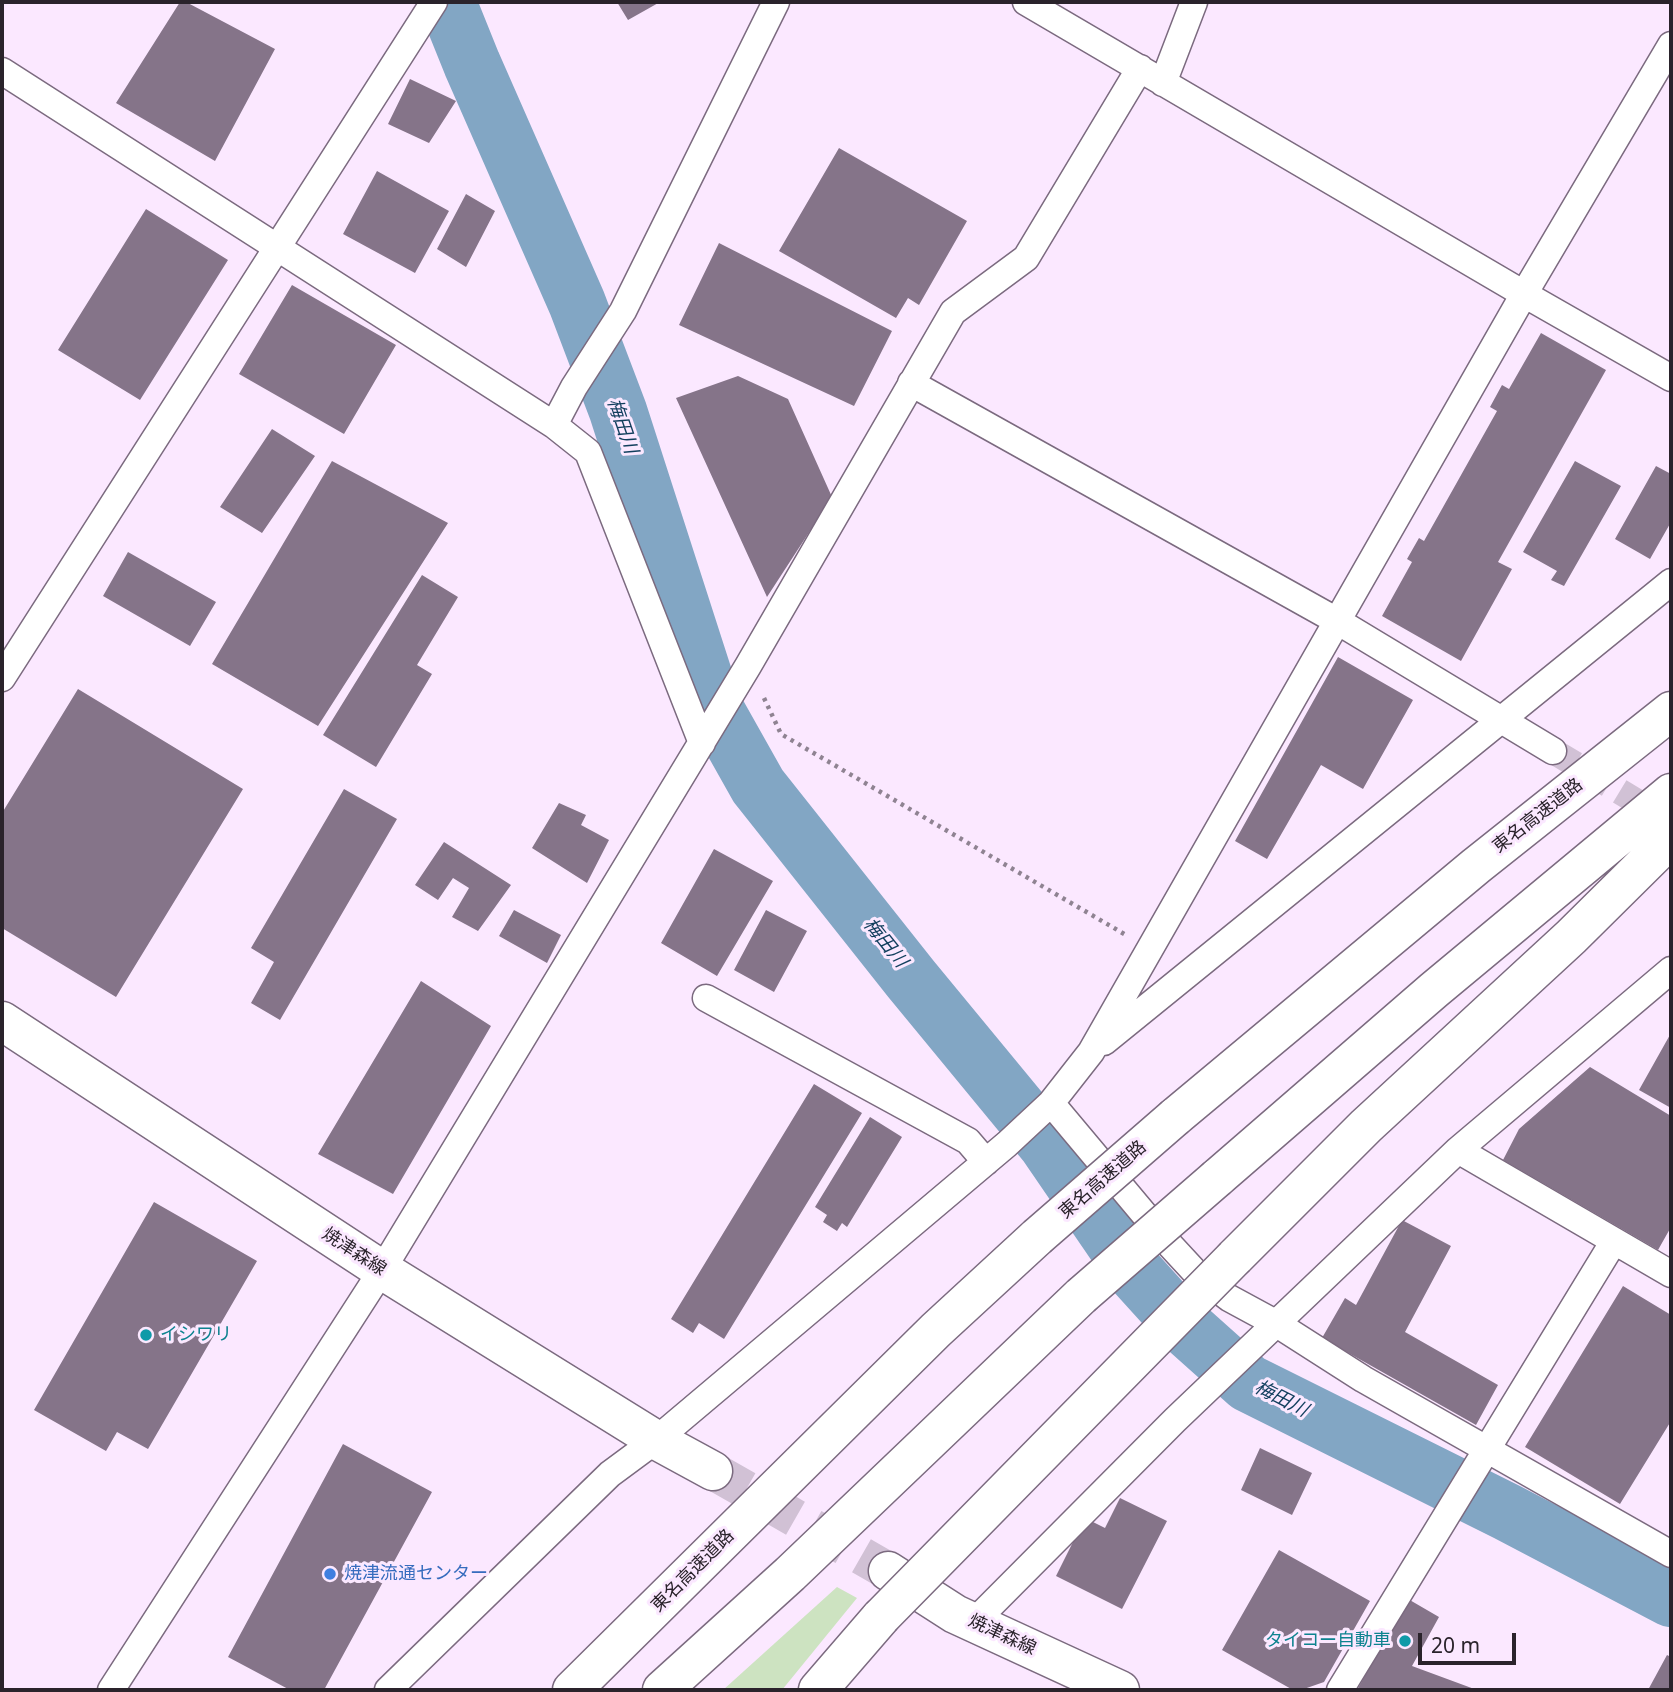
<!DOCTYPE html>
<meta charset="utf-8">
<style>
body{margin:0}
#map{position:relative;width:1673px;height:1692px;overflow:hidden;background:#fbe8ff;font-family:"Noto Sans",sans-serif}
canvas{display:block}
.frame{position:absolute;inset:0;border:4px solid #2a232b;pointer-events:none}
.scale{position:absolute;left:1418px;top:1633px;width:98px;height:32px;box-sizing:border-box;border:4px solid #2a232b;border-top:0;padding-left:9px;font-size:21px;line-height:24px;white-space:nowrap;color:#2a232b;-webkit-text-stroke:5px #fbe8ff;paint-order:stroke}
</style>
<div id="map">
<canvas width="1673" height="1692"></canvas>
<div class="frame"></div>
<div class="scale">20 m</div>
</div>
<script>
const g = document.querySelector('canvas').getContext('2d');
g.lineJoin = 'round';
function paint(path, color) { g.fillStyle = color; g.fill(path, 'evenodd'); }
const shape = rows => new Path2D(rows.map(r => 'M' + r).join(''));
function stroke(path, color, width, dash) { g.strokeStyle = color; g.lineWidth = width; g.lineCap = dash ? 'butt' : 'round'; g.setLineDash(dash || []); g.stroke(path); }
function drawText(font, color, halo, rows, align = 'center') {
  g.font = font + ' "Noto Sans","Noto Sans JP",sans-serif'; g.lineWidth = 6; g.setLineDash([]); g.textBaseline = 'middle'; g.strokeStyle = halo; g.fillStyle = color; for (const [text, x, y, turn = 0] of rows) {
    g.save(); g.translate(x, y); g.rotate((+turn || 0) * Math.PI / 180); g.textAlign = isNaN(turn) ? turn : align; if (halo) g.strokeText(text, 0, 0); g.fillText(text, 0, 0); g.restore();
  }
}
const green = shape([
 [837,1587,857,1598,782,1690,723,1690]
]);
const river = shape([
 [447,2,472,64,577,303,618,411,713,706,758,786,911,979,1047,1144,1134,1271,1182,1324,1248,1383,1507,1512,1671,1598]
]);
const building = shape([
 [180,2,186,2,275,49,215,161,116,103],
 [617,2,660,2,628,20],
 [410,79,456,101,429,143,388,124],
 [839,148,967,221,919,305,908,298,896,318,779,251],
 [377,171,449,211,415,273,343,234],
 [466,194,495,211,466,267,437,249],
 [146,209,228,260,140,400,58,350],
 [719,243,892,331,854,406,679,325],
 [292,285,396,345,344,434,239,374],
 [1541,333,1606,370,1498,562,1512,569,1461,661,1382,616,1412,562,1407,559,1419,538,1424,541,1497,411,1490,407,1502,385,1509,389],
 [738,376,788,399,832,497,767,597,676,398],
 [272,429,315,456,262,533,220,507],
 [332,461,448,523,318,726,212,664],
 [1575,461,1621,486,1564,586,1551,580,1557,571,1523,552],
 [1656,466,1671,474,1671,522,1650,559,1615,539],
 [128,552,216,602,190,646,103,596],
 [422,575,458,597,417,665,432,674,376,767,323,735],
 [1338,657,1413,700,1363,789,1321,765,1267,859,1235,841],
 [78,689,243,789,116,997,2,928,2,813],
 [344,789,397,819,280,1020,251,1003,274,962,251,948],
 [559,803,586,815,581,825,609,840,587,883,532,848],
 [444,842,511,885,478,931,452,917,469,888,453,878,438,900,415,885],
 [714,849,773,881,717,976,661,943],
 [514,910,561,935,547,963,499,936],
 [766,910,807,931,774,992,734,970],
 [421,981,491,1026,393,1194,318,1154],
 [1671,1033,1671,1108,1639,1090],
 [1590,1067,1671,1116,1671,1227,1658,1250,1503,1160,1519,1129],
 [814,1084,862,1113,724,1339,699,1323,693,1333,671,1319],
 [870,1117,902,1137,847,1227,842,1223,837,1231,823,1222,827,1215,815,1207],
 [154,1202,257,1261,148,1449,117,1432,106,1451,34,1410],
 [1402,1220,1451,1246,1405,1332,1498,1385,1476,1425,1322,1338,1345,1298,1356,1305],
 [1623,1286,1671,1315,1671,1421,1620,1504,1525,1447],
 [343,1444,432,1492,324,1690,290,1690,228,1657],
 [1260,1448,1312,1473,1292,1515,1241,1490],
 [1120,1498,1167,1521,1122,1609,1056,1576,1085,1518,1105,1528],
 [1279,1550,1370,1601,1324,1682,1301,1690,1293,1690,1222,1650],
 [1408,1599,1439,1617,1412,1666,1477,1690,1357,1690],
 [1667,1655,1671,1657,1671,1690,1648,1690]
]);
const minorTunnel = shape([
 [1553,751,1662,817]
]);
const primaryTunnel = shape([
 [713,1471,888,1571]
]);
const path = shape([
 [764,698,781,734,1126,935]
]);
const minor = shape([
 [1026,2,1524,294,1671,378],
 [2,71,554,425,574,387,623,311,776,2],
 [1163,83,1194,2],
 [911,383,1339,622,1553,751],
 [554,425,588,452,702,743],
 [2,678,434,2],
 [706,998,968,1141,986,1162],
 [1104,1042,1671,582],
 [1051,1103,1170,1245,1195,1272,1229,1298,1277,1324,1363,1379,1671,1554],
 [1458,1150,1671,1274],
 [974,1622,1175,1420,1458,1150,1671,970],
 [111,1690,382,1270,748,666,953,312,1026,258,1140,68],
 [388,1690,610,1474,656,1440,1007,1144,1051,1103,1091,1052,1524,294,1671,45],
 [1340,1690,1614,1241]
]);
const primary = shape([
 [2,1021,382,1270,656,1440,713,1471],
 [888,1571,955,1614,1120,1690]
]);
const motorway = shape([
 [1175,1117,1476,866,1671,711],
 [1217,1178,1434,990,1671,793],
 [1235,1257,1366,1126,1571,937,1671,838],
 [572,1690,936,1330,1037,1237],
 [662,1690,790,1574,1081,1296],
 [818,1690,881,1617]
]);
const motorwayBridge = shape([
 [1037,1237,1175,1117],
 [1081,1296,1217,1178],
 [881,1617,1235,1257]
]);
const markers = [
 [146,1335,7,"#0f9aa8"],
 [330,1574,7,"#3f7fe0"],
 [1405,1641,7,"#0f9aa8"]
];
const streetNames = [
 ["東名高速道路",1538,816,-38],
 ["東名高速道路",1103,1180,-41],
 ["焼津森線",354,1252,33],
 ["東名高速道路",693,1571,-45],
 ["焼津森線",1002,1635,25]
];
const cultureNames = [
 ["イシワリ",160,1335],
 ["タイコー自動車",1391,1641,"right"]
];
const shopNames = [
 ["焼津流通センター",344,1574]
];
const waterNames = [
 ["梅田川",622,426,71],
 ["梅田川",885,943,51],
 ["梅田川",1281,1399,27]
];
paint(green, '#cde3c1');
stroke(river, '#82a6c4', 58);
paint(building, '#857489');
stroke(minorTunnel, '#d1c1d5', 26, [26, 13]);
stroke(primaryTunnel, '#d1c1d5', 38, [38, 19]);
stroke(minor, '#7b6a7f', 29);
stroke(primary, '#7b6a7f', 41);
stroke(motorway, '#7b6a7f', 41);
stroke(path, '#8f8392', 4.5, [3.5, 5]);
stroke(minor, '#fff', 26);
stroke(primary, '#fff', 38);
stroke(motorway, '#fff', 38);
stroke(motorwayBridge, '#7b6a7f', 41, []);
stroke(motorwayBridge, '#fff', 38);
for (const [x, y, r, color] of markers) { const dot = new Path2D(); dot.arc(x, y, r, 0, 2 * Math.PI); g.fillStyle = color; g.fill(dot); stroke(dot, '#fbe8ff', 2.5); }
drawText('18px', '#2a232b', '#fbe8ff', streetNames);
drawText('18px', '#0d838f', '#fbe8ff', cultureNames, 'left');
drawText('18px', '#366cbe', '#fbe8ff', shopNames, 'left');
drawText('italic 19px', '#113e5d', '#fbe8ff', waterNames);
</script>
